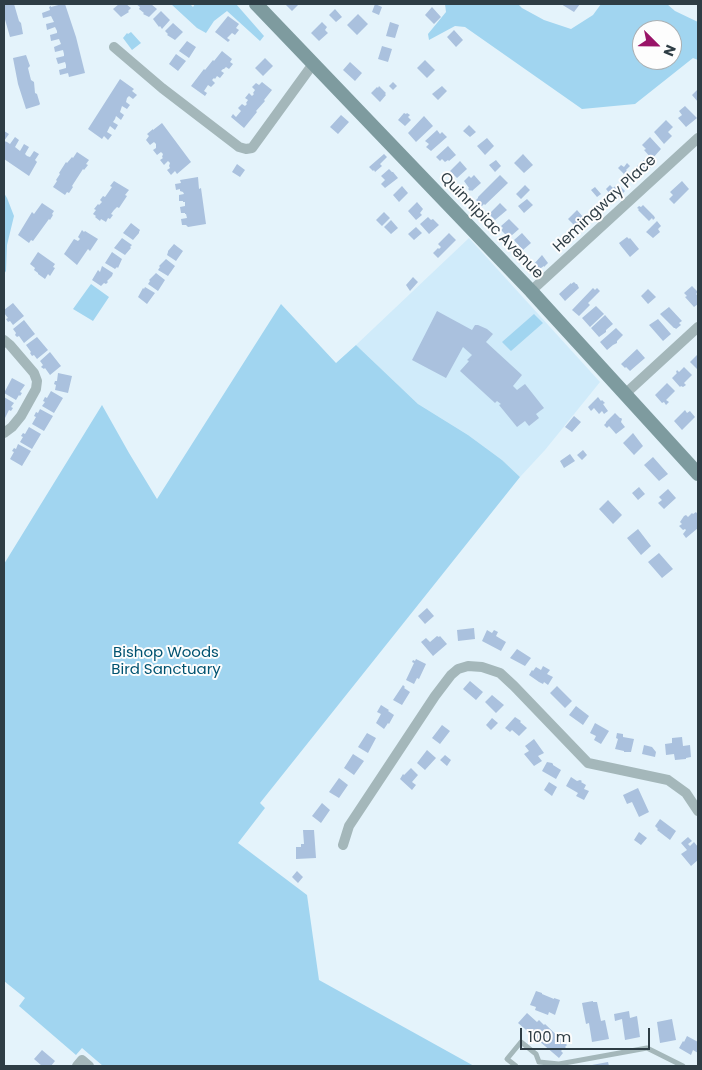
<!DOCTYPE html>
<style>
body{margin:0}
#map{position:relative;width:702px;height:1070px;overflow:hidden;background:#e4f3fb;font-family:Poppins,sans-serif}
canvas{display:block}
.frame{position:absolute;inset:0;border:5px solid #2e3d45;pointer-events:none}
.north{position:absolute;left:632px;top:20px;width:50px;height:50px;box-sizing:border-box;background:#fdfdfd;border:1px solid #aab0b3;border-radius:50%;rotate:113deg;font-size:14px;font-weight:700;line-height:20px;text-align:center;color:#2e3d45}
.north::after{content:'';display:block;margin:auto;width:18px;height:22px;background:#991468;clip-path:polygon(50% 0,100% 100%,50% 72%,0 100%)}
.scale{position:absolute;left:520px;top:1028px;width:130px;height:22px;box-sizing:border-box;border:2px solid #2e3d45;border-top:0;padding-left:6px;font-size:15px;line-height:18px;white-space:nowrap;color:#2e3d45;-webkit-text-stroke:4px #fdfdfd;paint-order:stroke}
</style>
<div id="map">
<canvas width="702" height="1070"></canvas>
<div class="frame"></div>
<div class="north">N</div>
<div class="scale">100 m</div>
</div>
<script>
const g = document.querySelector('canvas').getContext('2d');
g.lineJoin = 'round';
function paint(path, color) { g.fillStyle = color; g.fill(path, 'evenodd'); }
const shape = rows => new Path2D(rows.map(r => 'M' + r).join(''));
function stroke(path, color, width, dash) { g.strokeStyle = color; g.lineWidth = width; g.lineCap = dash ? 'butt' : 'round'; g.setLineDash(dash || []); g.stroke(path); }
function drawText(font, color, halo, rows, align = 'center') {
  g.font = font + ' Poppins,sans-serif'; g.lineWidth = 4; g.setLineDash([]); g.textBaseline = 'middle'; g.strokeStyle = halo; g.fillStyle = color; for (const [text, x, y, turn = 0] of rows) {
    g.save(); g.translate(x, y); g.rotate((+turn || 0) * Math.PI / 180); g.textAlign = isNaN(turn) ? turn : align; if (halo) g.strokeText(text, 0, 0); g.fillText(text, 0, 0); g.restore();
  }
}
const built = shape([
 [469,238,600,382,545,450,520,477,502,460,468,435,418,404,356,345]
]);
const green = shape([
 [171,4,190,4,193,7,195,4,236,4,264,36,260,41,227,11,214,21,206,33,197,28],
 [445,4,518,4,522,8,544,20,571,29,593,15,601,4,667,4,675,11,698,22,698,60,693,58,635,104,582,109,465,27,455,26,429,40,428,34,446,12],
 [642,30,672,30,672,60,642,60],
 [131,32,141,43,132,50,123,38,127,33,128,34],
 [4,193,7,198,14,216,7,245,6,271,4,274],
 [91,284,109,297,93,321,73,309],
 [281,304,336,363,356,345,418,404,468,435,502,460,520,477,260,803,265,808,238,843,307,895,319,980,474,1066,103,1066,82,1048,76,1055,19,1006,25,998,4,981,4,564,102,405,129,453,157,499],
 [534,314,543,323,511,351,502,342]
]);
const building = shape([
 [4,4,14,4,19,21,21,23,23,34,10,37,4,16],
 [62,4,62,5,65,4,76,37,85,73,69,77,68,73,60,75,59,70,66,68,66,65,65,62,58,64,56,58,64,56,64,54,63,50,55,52,54,47,61,44,59,39,51,41,50,35,57,33,57,31,55,27,47,30,46,24,54,22,51,16,43,18,42,13,50,10,49,7,51,6,51,7],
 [119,4,126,4,131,8,128,11,129,12,121,17,113,9],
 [136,4,151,4,157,9,149,17,143,14,144,13,139,9,140,7],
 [285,4,299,4,292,11],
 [375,4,382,7,379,15,372,12],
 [561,4,580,4,574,12],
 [432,7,441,17,434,24,425,15],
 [335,9,342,17,336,22,329,15],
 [161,11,170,20,162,29,160,26,159,27,153,19],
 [358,14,368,24,357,35,347,25],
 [228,16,239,24,236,28,239,30,235,35,232,33,227,38,230,40,228,42,215,32],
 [322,22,327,27,325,30,328,33,319,41,311,33],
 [390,22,399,25,395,38,386,36],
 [173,23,183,32,175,40,167,35,168,34,165,31],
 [454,30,463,40,456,47,447,37],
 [187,41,196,47,189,58,179,51],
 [382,46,392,49,388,62,378,59],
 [222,51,232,59,230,62,233,64,229,69,226,67,224,69,223,69,221,71,224,73,220,78,217,76,215,79,214,78,212,80,215,83,211,87,208,85,204,91,207,93,205,96,191,86,204,69,205,70,213,60,214,61],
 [176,54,186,61,178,71,169,64],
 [26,55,30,66,28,68,31,80,34,82,35,93,37,94,40,104,39,105,26,109,18,84,13,58],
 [265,58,273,66,263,76,255,68],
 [425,60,435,70,427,78,417,68],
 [350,62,362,73,355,81,343,70],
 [120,79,134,89,132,91,137,95,133,99,129,96,127,98,126,102,130,105,127,109,122,106,120,112,124,115,121,120,116,116,115,119,113,122,118,125,115,130,110,126,107,132,112,135,108,140,104,136,102,139,88,129],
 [262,82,272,90,264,100,265,101,256,111,257,112,244,128,231,117,233,114,236,117,241,111,238,108,242,104,245,106,247,104,246,103,248,100,245,98,249,93,252,96,254,94,253,93,255,90,252,87,256,83,259,85],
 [393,82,397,86,393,90,389,86],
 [379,86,386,93,385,94,386,95,380,102,371,93,377,87,378,88],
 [442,86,447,91,438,100,432,94],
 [698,89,698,102,692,95],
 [685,106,697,118,686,127,678,118,682,115,679,111],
 [404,113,406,114,407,113,410,115,408,117,411,120,405,126,398,120],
 [341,115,349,122,338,134,330,127],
 [424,116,433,126,416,142,408,133],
 [666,120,673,127,668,132,672,136,664,144,654,132],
 [162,123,191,162,177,174,175,171,171,175,167,170,170,168,169,166,170,163,168,161,164,165,160,160,163,158,162,157,163,154,161,152,157,155,153,150,156,148,156,144,154,142,150,145,146,140,149,136,147,134,153,129,153,130],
 [469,125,476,132,470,137,463,131],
 [437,130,440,134,442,132,447,137,431,151,426,147,429,144,425,141],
 [4,131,9,134,4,141,7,142,10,144,15,137,19,140,15,147,20,151,24,144,29,147,25,154,27,156,30,157,34,151,39,154,35,160,37,162,29,176,4,159],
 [650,137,661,149,652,159,644,150,646,149,642,145],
 [487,138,494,146,485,155,477,146],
 [448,146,456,155,449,161,448,160,445,162,442,159,440,161,436,157],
 [77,152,89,160,86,164,88,165,84,170,83,169,72,186,73,187,69,193,67,192,65,195,53,187,57,181,56,180,60,174,59,173,66,162,67,163,72,157,73,158],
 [384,154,387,157,380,164,382,166,375,172,374,170,373,171,369,167],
 [523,154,533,165,524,173,514,163],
 [496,160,501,166,495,172,489,165],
 [644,160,651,167,643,174,636,167],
 [460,161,467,169,457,178,450,171],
 [627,163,630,166,626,170,627,171,624,174,618,168,621,165,624,167],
 [237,164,245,170,240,177,232,172],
 [389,169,392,172,393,172,398,178,385,188,381,184,385,180,381,176],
 [474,175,481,183,472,191,471,190,470,191,468,189,469,188,464,181,469,176,471,178],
 [500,175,508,183,485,205,484,204,482,206,476,200,478,198,478,197],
 [198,177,199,189,201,188,206,224,188,227,186,225,182,225,181,219,187,218,186,214,185,214,185,213,181,213,180,207,185,206,185,202,183,202,183,201,179,201,179,195,184,194,183,192,180,191,180,189,176,190,175,184,181,183,180,180],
 [114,181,129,190,125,195,127,196,119,208,117,207,114,210,111,214,113,215,110,219,108,218,106,222,101,219,100,221,95,217,96,216,93,214,96,210,94,209,98,204,99,205,102,202,100,200,103,196,105,197,112,187,110,186],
 [682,181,689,189,674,204,669,199,673,195,670,192],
 [618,184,625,191,617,199,615,196,613,198,606,189,610,185,613,188],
 [525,185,530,190,521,199,516,194],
 [402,186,408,193,399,202,393,195],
 [595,187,601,194,597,197,591,190],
 [527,199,533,205,524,213,518,206],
 [417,202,423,209,420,213,422,215,416,220,408,211],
 [42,203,54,211,52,214,53,215,50,220,49,219,33,241,31,240,29,243,18,235,32,212,34,214],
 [500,203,507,210,495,220,489,214],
 [643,205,654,216,655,218,653,220,652,218,649,221,638,210,639,209,637,208,639,206,641,207],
 [577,210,584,218,575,226,568,219],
 [384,212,390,218,382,226,376,220],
 [428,217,431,220,433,219,439,225,429,234,420,224],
 [509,219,519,229,511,236,509,234,507,236,501,230,503,228,501,226],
 [391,220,398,228,391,234,384,227],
 [657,221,661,226,658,229,660,232,653,238,646,232],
 [131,223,140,230,139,232,139,233,133,240,123,233],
 [416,227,422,233,414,240,408,234],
 [82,230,84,232,85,231,98,239,90,251,88,249,77,265,64,254,74,239,78,241,80,239,78,237],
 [449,233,456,240,438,258,433,253,438,248,439,249,441,247,438,244],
 [522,233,531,243,523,250,514,240],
 [627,237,629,239,630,238,639,249,630,257,621,246,619,243],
 [122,238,132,245,130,247,131,248,125,255,114,248],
 [174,244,183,251,176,261,167,255,168,252,168,251],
 [38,252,55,264,53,267,55,268,50,276,48,274,45,279,38,274,38,273,34,270,35,268,30,264],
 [112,252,122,259,118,268,117,267,115,269,105,263],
 [542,255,548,263,544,267,544,266,538,270,533,265],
 [166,259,175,266,168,276,158,270,160,267,159,266],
 [102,266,113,273,112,276,107,281,108,282,106,284,104,283,101,286,92,280,98,270,100,272],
 [156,273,165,280,158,291,148,284,150,281,149,280],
 [413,277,418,282,410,291,406,285],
 [574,282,576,284,577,284,579,288,565,301,559,294,571,283,571,284],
 [692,286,698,292,696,294,698,296,698,304,694,307,685,297,687,296,684,293],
 [145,287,155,293,147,304,138,297,143,288,144,289],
 [593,288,595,290,597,288,600,291,588,303,590,305,579,316,572,310],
 [648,289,656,297,648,304,641,296],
 [13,303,24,316,13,325,10,321,8,322,6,319,8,318,4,313,4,310],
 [596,306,604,314,590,327,582,318],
 [669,307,682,321,679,323,681,325,676,329,675,328,674,328,660,314],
 [437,311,472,330,475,325,478,325,487,329,493,334,486,342,522,375,513,386,517,390,525,384,544,408,536,414,539,418,529,426,525,421,517,427,499,405,501,404,497,401,495,403,460,371,469,361,467,360,472,355,463,347,446,378,412,360],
 [605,315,613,324,606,330,606,332,599,337,591,328],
 [658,319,671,334,663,341,649,325],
 [24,320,35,334,24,343,19,336,17,337,15,335,16,333,13,329],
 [616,328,623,335,617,341,617,343,613,345,607,350,600,342],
 [37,337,48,350,37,359,34,355,32,356,30,353,31,352,26,345],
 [637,349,645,358,630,371,626,367,625,368,621,364],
 [50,352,61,366,50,375,45,368,44,369,41,367,43,365,40,361],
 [698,354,698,370,690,362],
 [684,367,692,375,684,383,686,385,683,387,681,386,680,387,672,378,677,373,676,372,677,370,679,372],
 [58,373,72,376,68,393,55,390,56,385,54,384,55,381,57,381],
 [12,378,25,385,20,392,22,393,20,396,19,395,16,400,4,393],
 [667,383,675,391,666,400,669,402,666,405,664,402,662,403,655,395],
 [51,391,63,398,54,413,42,406,45,402,43,401,45,397,47,398],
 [4,397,14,403,11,407,13,408,11,411,9,410,5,418,4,417],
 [598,397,601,401,602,400,605,403,603,404,608,411,604,414,602,411,599,414,594,408,591,411,588,407],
 [40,409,53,416,44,431,32,424,36,417,34,416,36,412,38,413],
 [685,410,687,413,690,411,695,417,682,430,674,421],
 [615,413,620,418,621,418,622,419,621,422,625,427,616,434,609,426,607,428,604,425,606,423,606,422],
 [574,416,581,422,572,432,565,427],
 [29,427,41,434,32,449,20,442,23,437,21,436,23,433,25,434],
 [633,433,643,446,634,455,623,443],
 [18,444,31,451,22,466,10,459,14,452,12,451,14,448,16,449],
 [583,450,587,455,582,460,577,455],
 [570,454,575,461,564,468,560,461],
 [653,457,668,474,659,481,644,465],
 [639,487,645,494,638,500,632,493],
 [668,489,676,498,664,509,658,503,662,500,659,497],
 [608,500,622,515,613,524,599,509],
 [696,512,698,515,698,526,697,527,698,528,686,538,683,534,686,530,685,529,683,530,679,526,682,524,680,522,684,516,686,515,688,517,692,513,693,514],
 [638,529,651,546,641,555,627,538],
 [659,553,673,569,662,578,648,562],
 [427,608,434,616,425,624,418,616],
 [474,628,475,639,458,641,457,630],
 [487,630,492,633,494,630,498,632,496,636,506,642,501,651,482,641],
 [437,636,439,637,440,636,447,644,433,656,421,642,426,638,430,642],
 [517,649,531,658,525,666,510,658],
 [416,659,426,664,419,679,417,678,414,684,406,680,414,663,412,662,413,660,415,661],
 [543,666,550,670,547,674,553,677,548,685,544,682,543,684,539,682,529,675,532,670,533,671,536,667,541,670],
 [470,681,483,692,476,700,463,689],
 [403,685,405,687,404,688,410,692,402,705,393,700],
 [557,686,572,701,565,708,550,693],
 [492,695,504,705,496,713,485,702],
 [381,705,389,710,388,711,394,715,389,724,388,723,384,729,376,723,381,714,377,712],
 [576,706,589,716,583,725,569,715],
 [515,717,521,721,520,722,527,728,519,736,512,730,510,732,505,728],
 [492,718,498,723,491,730,486,725],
 [595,723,609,731,601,744,594,740,596,736,590,733],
 [442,725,450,731,440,744,432,738],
 [367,733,376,738,368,753,358,747],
 [617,733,623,734,623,737,634,739,631,752,624,752,624,751,615,749,618,739,616,738],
 [682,737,683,746,690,745,691,757,686,758,686,759,675,760,674,754,666,755,665,744,672,743,672,738],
 [534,739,544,753,538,756,542,761,534,766,524,754,529,751,525,746],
 [644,745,652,747,656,752,655,757,642,754],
 [427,750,436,758,425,770,417,763],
 [353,754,364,761,354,775,344,768],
 [445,755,451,760,447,766,440,760],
 [547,762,552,763,553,764,553,765,561,770,556,779,542,771],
 [411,768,418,775,412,782,416,785,412,790,400,779,403,774,404,775],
 [571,777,577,781,580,780,582,781,581,782,586,785,584,789,589,791,584,800,576,796,578,793,566,786],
 [339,778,348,785,339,798,329,792],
 [549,782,557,787,552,796,544,790],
 [638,788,649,812,639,817,632,802,627,804,623,795],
 [322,803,330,810,321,823,312,816],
 [660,819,676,831,670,840,657,830,658,829,655,826],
 [303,830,314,830,316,858,296,859,296,847,301,847,301,844,304,844],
 [639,832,647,838,641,845,634,840],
 [688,837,692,841,688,844,690,846,694,842,698,847,698,860,691,866,681,854,687,850,681,843],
 [297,871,303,877,298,883,292,877],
 [536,991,542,993,542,994,554,999,554,998,560,1000,555,1015,549,1012,548,1015,535,1010,536,1007,530,1005],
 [593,1001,593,1002,597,1002,601,1021,605,1020,609,1039,592,1042,589,1023,586,1024,582,1003],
 [629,1011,630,1018,637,1016,640,1037,625,1040,622,1019,615,1021,614,1014],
 [527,1013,537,1022,539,1020,544,1025,545,1024,567,1045,565,1047,566,1048,564,1050,563,1049,561,1051,563,1053,559,1058,518,1023],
 [672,1019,676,1040,660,1043,657,1022],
 [687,1036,698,1042,698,1053,693,1050,691,1055,679,1048,683,1041,684,1042],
 [42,1050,55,1061,51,1066,42,1066,34,1059],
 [608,1062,609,1066,592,1066,592,1065]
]);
const service = shape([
 [539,1062,559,1064,647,1048,683,1066],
 [516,1066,507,1059,521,1042,536,1054,539,1062]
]);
const minor = shape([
 [114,47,162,88,239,147,246,149,252,148,313,64],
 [531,291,698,138],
 [4,340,10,345,34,373,37,381,36,389,21,416,12,427,4,433],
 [625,394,698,327],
 [343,845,349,826,435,696,451,675,458,669,468,666,482,667,500,673,514,686,588,763,668,780,686,793,698,811],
 [77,1066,82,1060,89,1066]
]);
const secondary = shape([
 [256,4,531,291,698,474]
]);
const streetNames = [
 ["Hemingway Place",605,204,-43],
 ["Quinnipiac Avenue",491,226,46]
];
const parkNames = [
 ["Bishop Woods",166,653],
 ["Bird Sanctuary",166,670]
];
paint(built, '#d0ebfa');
paint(green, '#a1d5f0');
paint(building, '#aac1de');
stroke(service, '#a4b7ba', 5);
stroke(minor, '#a4b7ba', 10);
stroke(secondary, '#7e9b9f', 14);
drawText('15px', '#2e3d45', '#fdfdfd', streetNames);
drawText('15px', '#005371', '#fdfdfd', parkNames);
</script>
